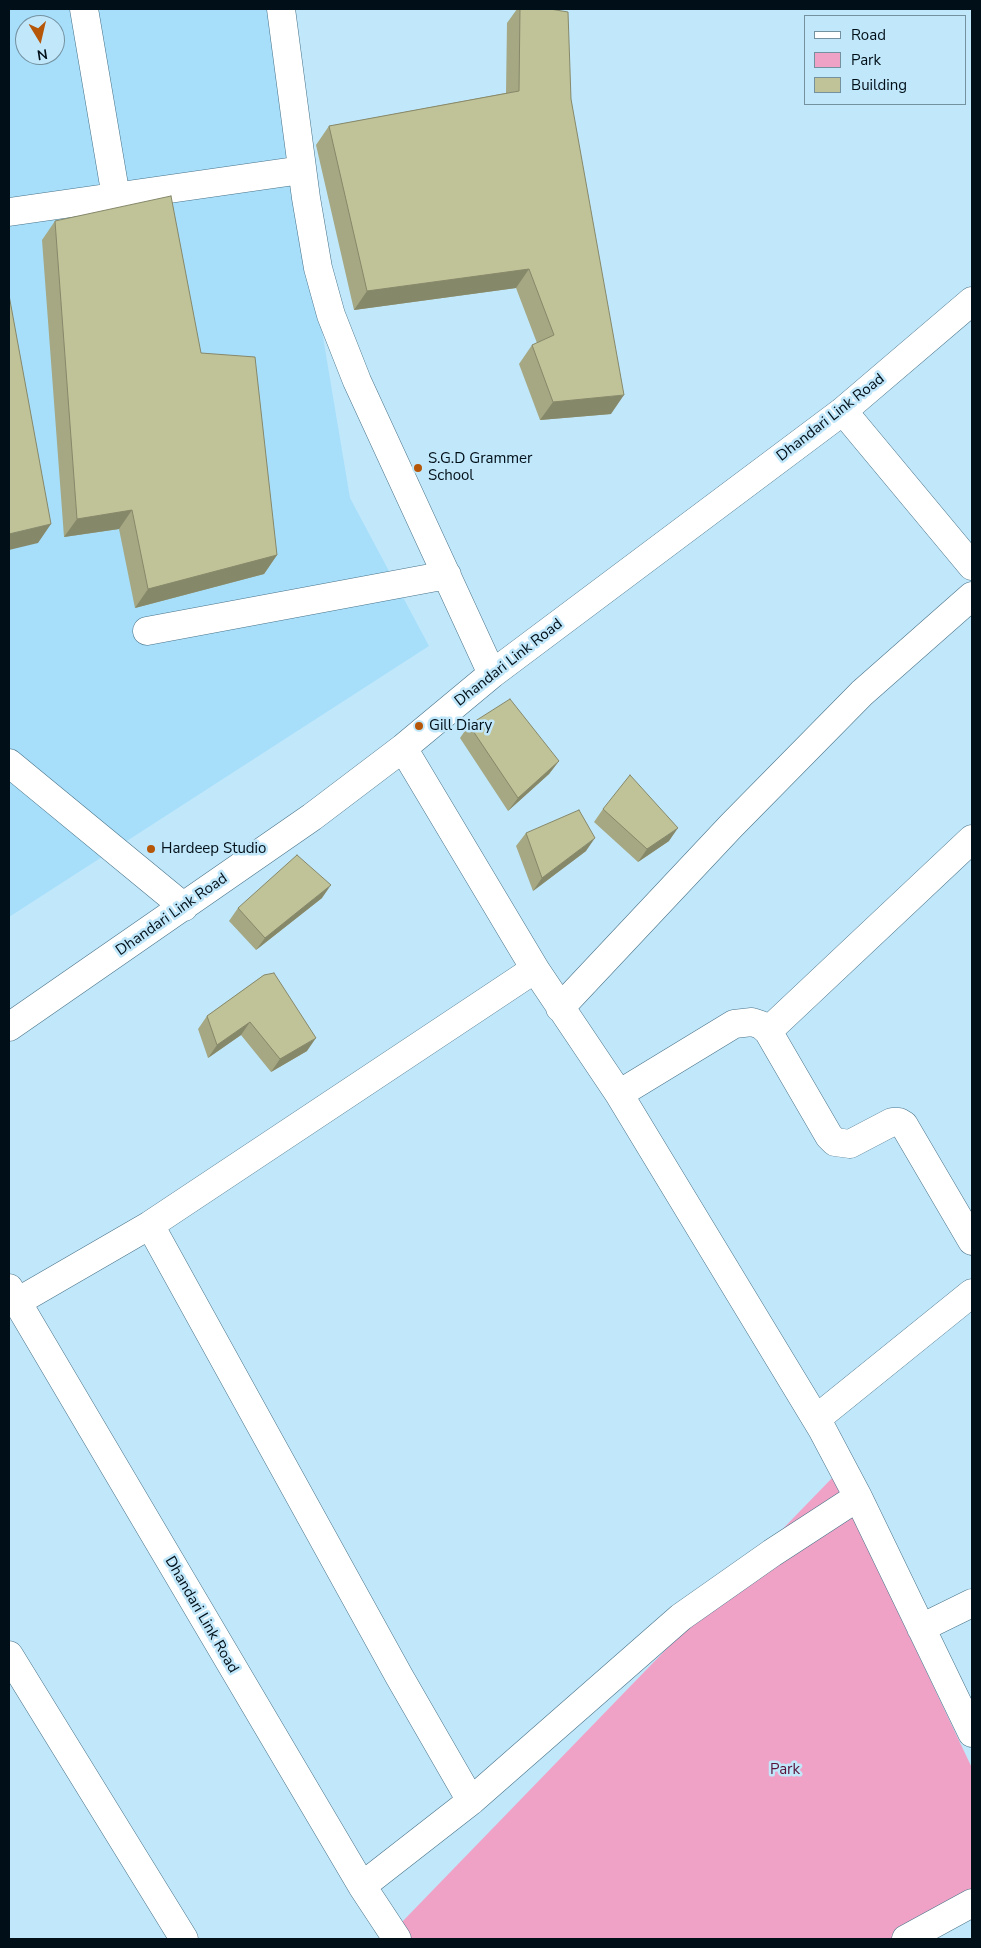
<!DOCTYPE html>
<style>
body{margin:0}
#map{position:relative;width:981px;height:1948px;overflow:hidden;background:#c1e7fa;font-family:"Nunito Sans",sans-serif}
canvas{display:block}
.frame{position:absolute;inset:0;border:10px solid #010f18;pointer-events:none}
.legend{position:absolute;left:804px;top:15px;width:162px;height:90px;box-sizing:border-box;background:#c1e7fa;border:1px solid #7491a0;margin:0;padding:6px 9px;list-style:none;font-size:15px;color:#010f18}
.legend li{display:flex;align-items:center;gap:10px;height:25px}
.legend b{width:25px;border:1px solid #7491a0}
.north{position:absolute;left:15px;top:15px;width:50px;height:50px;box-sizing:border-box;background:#c1e7fa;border:1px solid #7491a0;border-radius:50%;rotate:171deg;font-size:14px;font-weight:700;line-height:20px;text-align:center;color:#010f18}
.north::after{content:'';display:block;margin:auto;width:18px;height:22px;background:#b55608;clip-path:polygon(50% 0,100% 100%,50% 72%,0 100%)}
</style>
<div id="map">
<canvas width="981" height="1948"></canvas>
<div class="frame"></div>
<ul class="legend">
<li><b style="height:6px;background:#fff"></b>Road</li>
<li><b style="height:14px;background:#f0a2c6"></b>Park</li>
<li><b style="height:14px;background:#c0c397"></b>Building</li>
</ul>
<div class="north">N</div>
</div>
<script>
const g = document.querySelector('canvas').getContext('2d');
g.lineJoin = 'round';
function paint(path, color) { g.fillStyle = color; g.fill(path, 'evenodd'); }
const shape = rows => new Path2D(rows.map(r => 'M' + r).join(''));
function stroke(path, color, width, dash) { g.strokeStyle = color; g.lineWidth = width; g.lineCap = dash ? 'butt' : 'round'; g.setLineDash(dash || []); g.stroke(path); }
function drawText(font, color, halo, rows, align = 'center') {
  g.font = font + ' "Nunito Sans",sans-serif'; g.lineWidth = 5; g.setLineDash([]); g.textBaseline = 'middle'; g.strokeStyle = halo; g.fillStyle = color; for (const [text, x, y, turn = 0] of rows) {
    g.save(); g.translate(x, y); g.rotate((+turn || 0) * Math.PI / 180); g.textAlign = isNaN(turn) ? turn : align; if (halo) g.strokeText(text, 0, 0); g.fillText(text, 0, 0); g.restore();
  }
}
const built = shape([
 [9,9,268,9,350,498,429,646,9,917],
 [25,25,55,25,55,55,25,55]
]);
const green = shape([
 [834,1476,972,1768,972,1911,922,1939,410,1939,400,1924]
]);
const minor = shape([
 [84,9,116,197],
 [281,9,306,198,318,268,331,315,357,381,492,674],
 [9,212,302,170],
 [843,411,972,566],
 [147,631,447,575],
 [403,748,535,969],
 [9,763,184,907],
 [972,839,768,1031,829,1136,835,1142,850,1144,892,1122,899,1122,904,1125,972,1241],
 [560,1008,731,826,862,693,972,596],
 [9,1027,312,817,403,748,492,674,843,411,972,301],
 [619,1094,734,1024,752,1022,761,1025,768,1031],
 [150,1225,399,1676,471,1801],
 [9,1288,362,1886,397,1939],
 [17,1302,150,1225,535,969,619,1094,822,1429,858,1497,972,1733],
 [816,1419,972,1293],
 [921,1628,972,1603],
 [9,1655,184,1939],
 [362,1886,471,1801,681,1617,772,1553,858,1497],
 [906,1939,972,1903]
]);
const wall = shape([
 [517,9,550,9,571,99,611,414,540,420,519,364,532,345,537,343,516,288,354,310,316,145,329,126,506,93,507,23],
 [55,221,277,555,264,574,135,608,119,529,64,537,42,240],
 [469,725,559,761,549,774,508,811,460,738],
 [603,809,669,841,638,862,594,822],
 [526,833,586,851,533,891,516,846],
 [322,898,256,950,229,921,238,908],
 [264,975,307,1051,271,1072,241,1035,208,1058,198,1029,207,1016]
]);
const shadedWall = shape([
 [529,269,516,288,354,310,367,291],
 [624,395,611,414,540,420,553,402],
 [132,510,119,529,64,537,77,519],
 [51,524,38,543,9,550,9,534],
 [277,555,264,574,135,608,148,589],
 [559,761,549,774,508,811,518,798],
 [678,828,669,841,638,862,647,849],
 [595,838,586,851,533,891,542,878],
 [331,885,322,898,256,950,265,938],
 [250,1022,241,1035,208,1058,217,1045],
 [316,1038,307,1051,271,1072,280,1059]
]);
const building = shape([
 [520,9,550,9,568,12,571,99,624,395,553,402,532,345,554,335,529,269,367,291,329,126,519,91,520,9],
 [171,196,201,353,255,357,277,555,148,589,132,510,77,519,55,221,171,196],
 [9,295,51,524,9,534,9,295],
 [510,699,559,761,518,798,469,725,510,699],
 [630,775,678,828,647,849,603,809,630,775],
 [579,810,595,838,542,878,526,833,579,810],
 [297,855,331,885,265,938,238,908,297,855],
 [274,973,316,1038,280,1059,250,1022,217,1045,207,1016,264,975,274,973]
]);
const markers = [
 [418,468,5,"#b55608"],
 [419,726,5,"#b55608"],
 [151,849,5,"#b55608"]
];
const streetNames = [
 ["Dhandari Link Road",831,418,-38],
 ["Dhandari Link Road",509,663,-38],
 ["Dhandari Link Road",172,915,-35],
 ["Dhandari Link Road",201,1615,60]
];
const poiNames = [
 ["S.G.D Grammer",428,459],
 ["School",428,476],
 ["Gill Diary",429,726],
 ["Hardeep Studio",161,849]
];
const parkNames = [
 ["Park",785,1770]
];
paint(built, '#a7dffb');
paint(green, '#f0a2c6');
stroke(minor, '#487389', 29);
stroke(minor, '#fff', 28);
paint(wall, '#a5a882');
paint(shadedWall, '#86886a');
paint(building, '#c0c397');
stroke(building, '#86886a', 1);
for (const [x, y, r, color] of markers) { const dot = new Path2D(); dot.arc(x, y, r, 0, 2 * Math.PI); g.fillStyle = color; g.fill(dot); stroke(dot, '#c1e7fa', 2); }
drawText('15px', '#010f18', '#c1e7fa', streetNames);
drawText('15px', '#010f18', '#c1e7fa', poiNames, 'left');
drawText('15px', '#59133a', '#c1e7fa', parkNames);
</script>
